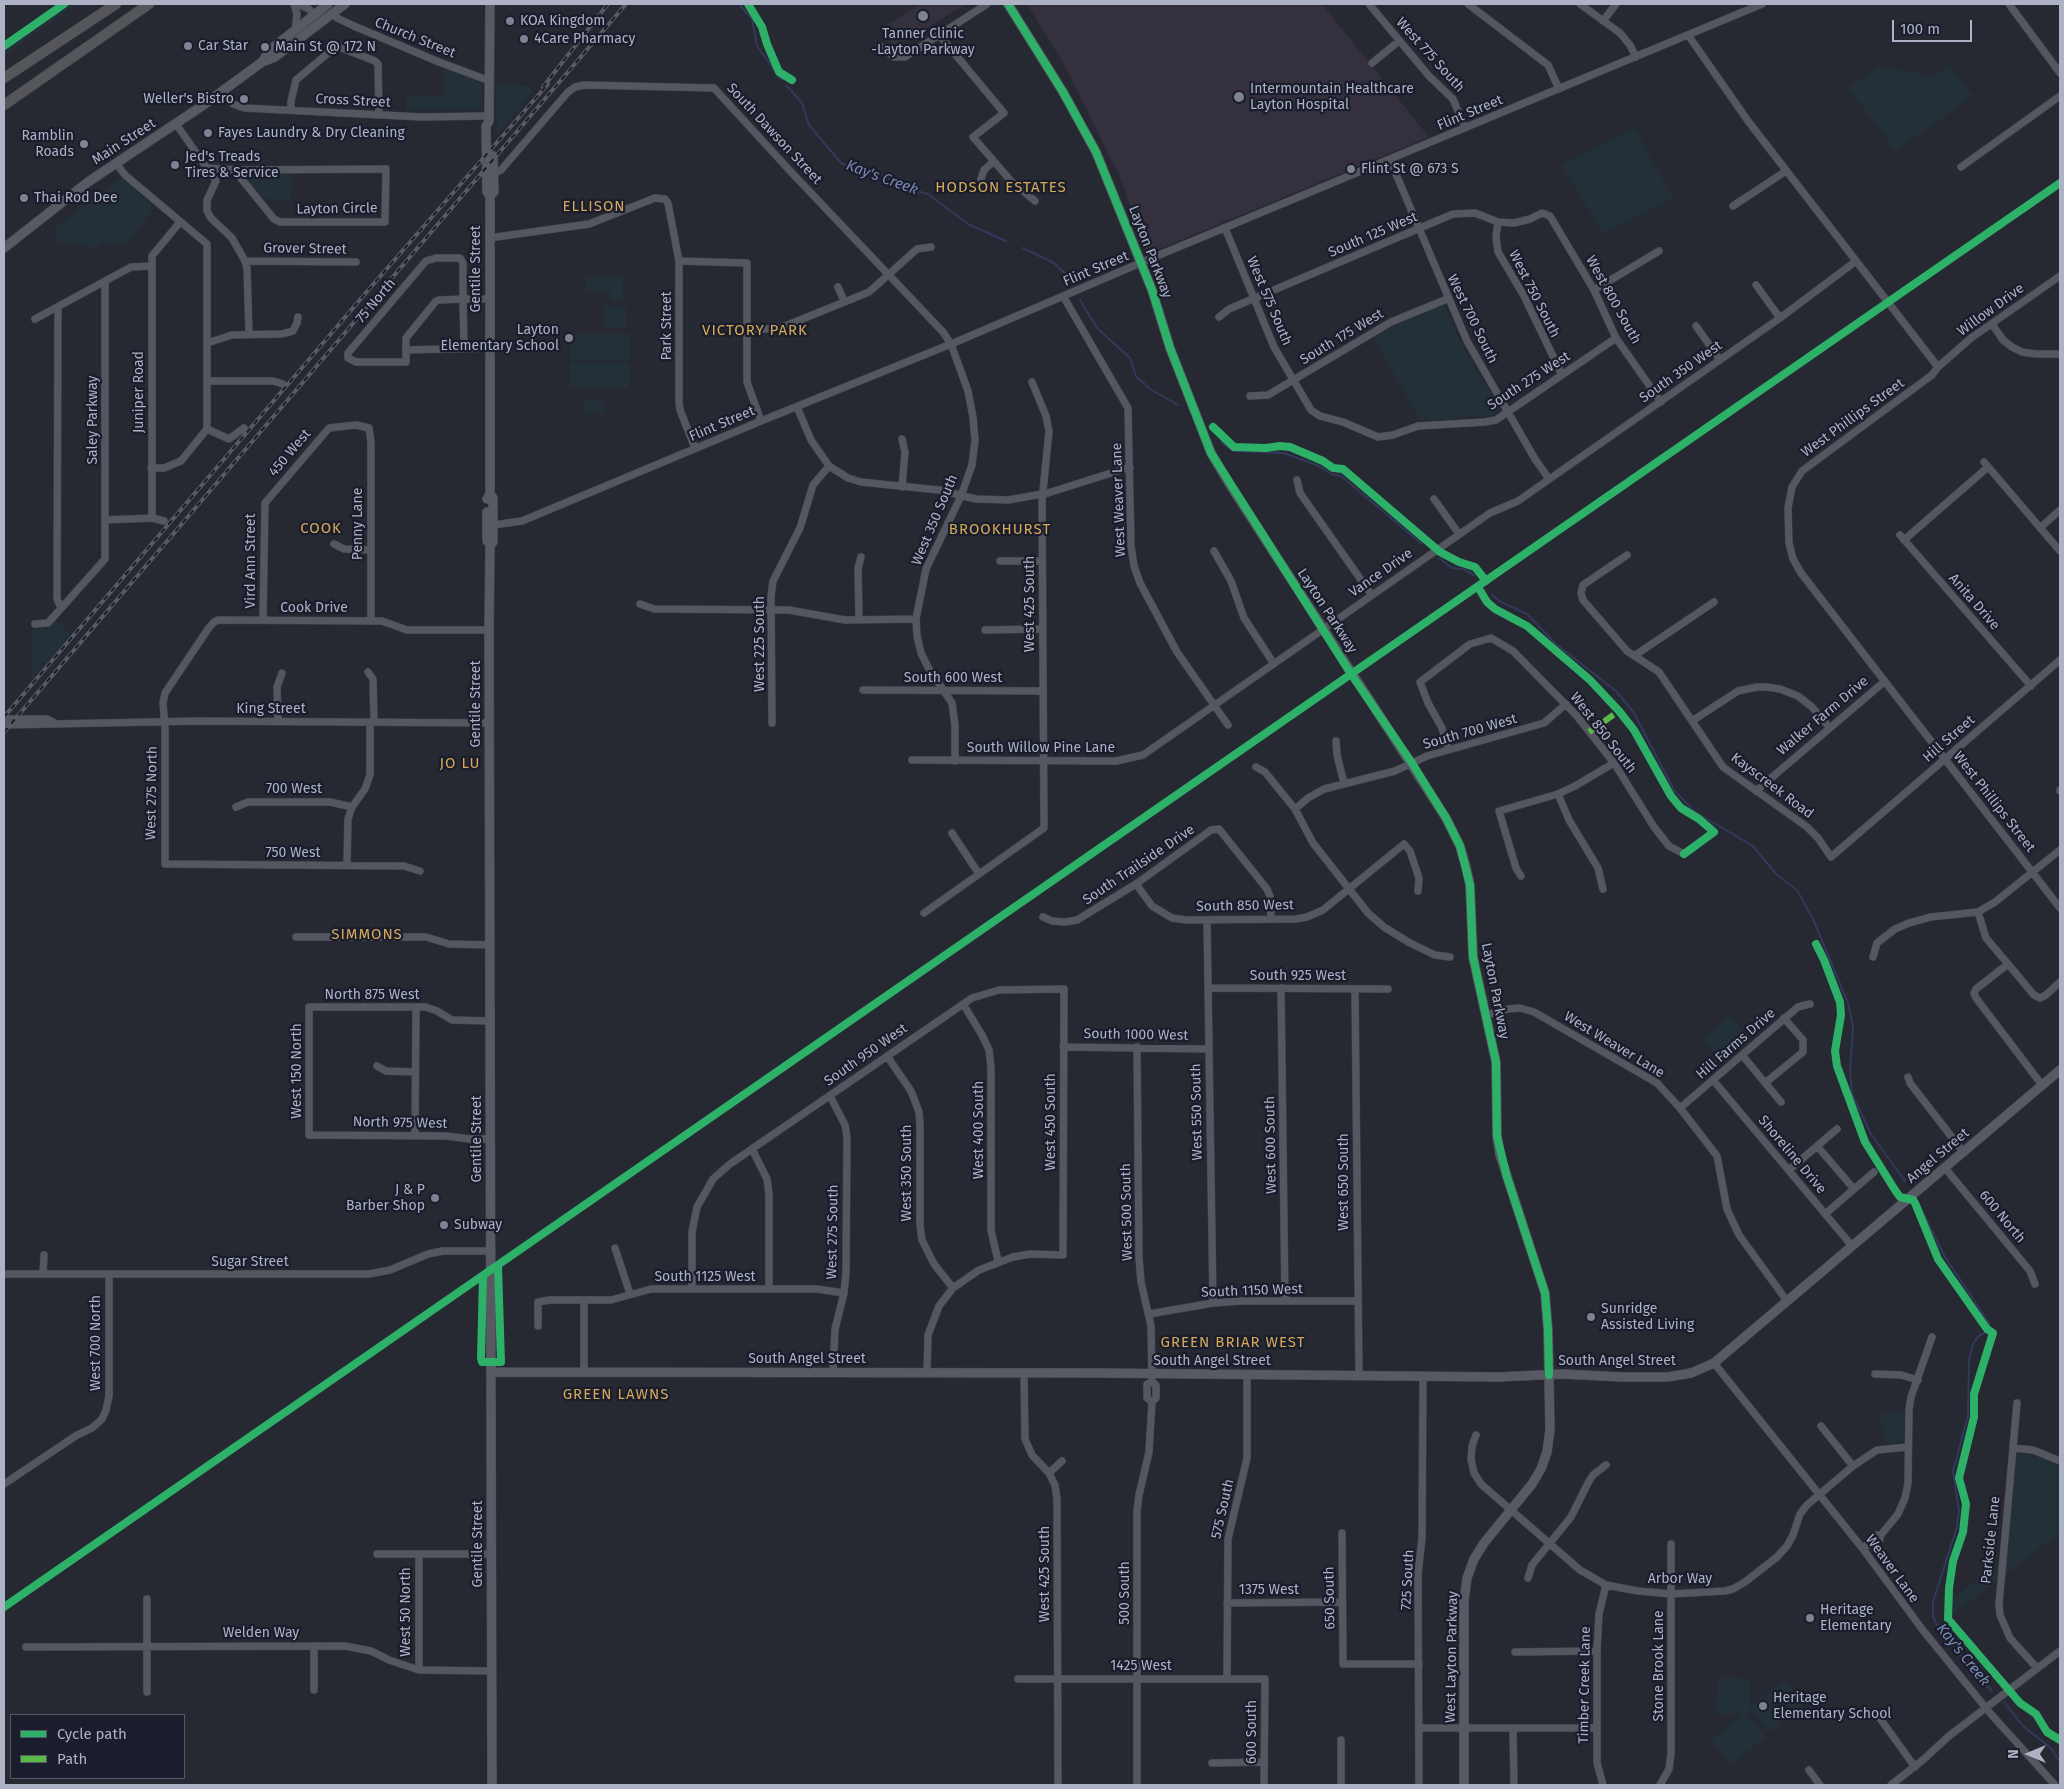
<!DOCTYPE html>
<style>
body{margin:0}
#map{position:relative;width:2064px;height:1789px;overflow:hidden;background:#262832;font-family:"Fira Sans",sans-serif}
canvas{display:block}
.frame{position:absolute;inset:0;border:5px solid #adb2c5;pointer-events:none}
.legend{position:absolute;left:10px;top:1714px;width:175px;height:65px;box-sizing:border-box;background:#191d2c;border:1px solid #545969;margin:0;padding:6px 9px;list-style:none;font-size:15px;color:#adb2c5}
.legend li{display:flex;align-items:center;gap:10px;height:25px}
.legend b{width:25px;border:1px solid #545969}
.north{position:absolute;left:2004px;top:1729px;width:50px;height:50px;-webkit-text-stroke:4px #191d2c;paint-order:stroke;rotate:270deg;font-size:14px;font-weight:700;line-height:20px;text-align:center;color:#adb2c5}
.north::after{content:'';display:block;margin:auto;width:18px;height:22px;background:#adb2c5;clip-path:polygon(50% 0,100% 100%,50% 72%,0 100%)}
.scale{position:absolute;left:1892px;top:20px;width:80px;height:22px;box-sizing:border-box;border:2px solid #adb2c5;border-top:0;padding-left:6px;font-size:15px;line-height:18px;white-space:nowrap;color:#adb2c5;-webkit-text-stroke:4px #191d2c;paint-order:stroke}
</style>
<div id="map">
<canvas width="2064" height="1789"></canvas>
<div class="frame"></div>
<ul class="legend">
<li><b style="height:6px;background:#2db169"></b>Cycle path</li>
<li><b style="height:6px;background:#58b947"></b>Path</li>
</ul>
<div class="north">N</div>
<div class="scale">100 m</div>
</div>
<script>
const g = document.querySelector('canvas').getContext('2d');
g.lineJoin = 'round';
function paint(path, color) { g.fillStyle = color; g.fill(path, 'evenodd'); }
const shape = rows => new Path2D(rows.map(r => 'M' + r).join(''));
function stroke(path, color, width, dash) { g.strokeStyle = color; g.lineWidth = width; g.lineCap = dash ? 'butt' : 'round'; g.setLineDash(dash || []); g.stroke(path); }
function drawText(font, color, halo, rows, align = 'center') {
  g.font = font + ' "Fira Sans",sans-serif'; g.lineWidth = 4.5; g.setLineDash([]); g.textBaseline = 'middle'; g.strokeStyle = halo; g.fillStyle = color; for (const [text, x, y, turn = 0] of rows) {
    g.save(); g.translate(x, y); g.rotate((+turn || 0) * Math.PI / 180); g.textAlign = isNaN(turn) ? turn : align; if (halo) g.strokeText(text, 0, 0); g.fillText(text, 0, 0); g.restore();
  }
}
const medical = shape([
 [920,4,966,4,894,48,882,28],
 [1027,4,1322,4,1429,137,1147,254,1120,177,1062,61]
]);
const green = shape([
 [57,4,77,4,4,56,4,41],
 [1950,64,1973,96,1896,151,1848,88,1879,66,1933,76],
 [444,67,482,83,483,108,480,110,406,110,406,97,444,97],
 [496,85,528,86,533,92,497,136],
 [1635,128,1669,192,1671,192,1672,199,1603,233,1561,165],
 [245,172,292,173,291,200,263,199,244,177],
 [122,178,155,207,127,244,102,244,96,249,94,246,89,249,86,244,57,244,53,229],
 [586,276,623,276,623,301,611,301,610,292,586,292],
 [1444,304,1462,345,1500,409,1492,415,1420,421,1374,337,1395,325],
 [604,306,623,306,627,310,626,328,604,328],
 [570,334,629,334,629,360,570,360],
 [570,362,629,362,629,388,570,388],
 [583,401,604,401,605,414,583,414],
 [57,621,71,635,32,679,32,628,49,629],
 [1730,1015,1751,1041,1724,1063,1703,1039],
 [1905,1409,1904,1441,1887,1445,1879,1414],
 [2015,1453,2033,1455,2060,1466,2060,1533,1949,1617,1949,1602,2005,1557],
 [1723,1677,1750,1679,1750,1706,1784,1679,1804,1704,1769,1732,1750,1708,1749,1715,1766,1737,1731,1765,1711,1740,1742,1715,1716,1714,1717,1681]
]);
const stream = shape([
 [739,4,752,19,757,46,782,80],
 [786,85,802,103,809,125,842,164,879,174,892,179,902,187,928,194,968,224,1006,241],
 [1023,248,1054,263,1073,281],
 [1080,300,1097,328,1130,358,1136,376,1150,389,1178,405],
 [1221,442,1233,451,1284,453,1319,466,1331,474,1341,476,1422,544],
 [1439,558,1452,568,1463,569,1474,575],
 [1492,595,1501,602,1527,614,1556,644,1617,692,1634,713,1674,790,1695,812,1753,846,1776,874,1797,890,1813,919,1848,1003,1853,1027,1850,1071,1852,1094,1871,1134,1905,1181],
 [1918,1203,1945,1257,1989,1323,1990,1330,1980,1335,1974,1342,1969,1359,1968,1416,1953,1471,1959,1511,1957,1527,1933,1602,1933,1617,1940,1631,1976,1674,1992,1691],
 [2004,1702,2023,1726,2051,1748,2060,1762]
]);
const minor = shape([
 [294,4,297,14,295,30],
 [298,4,309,9,314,15],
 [1369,4,1429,76,1453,99,1465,128],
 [1468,4,1548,65,1559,89],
 [1580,4,1620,33,1630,45,1636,57],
 [2009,4,2060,73],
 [333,13,337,18,354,26,439,62,490,81],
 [1603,21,1616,4],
 [1688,35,1748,121,1938,367],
 [940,36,1004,113,973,137,1011,181,1035,201],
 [880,46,894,57,905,57,987,4],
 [1372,63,1399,41],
 [223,91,233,104,244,108,422,117,489,116],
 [291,110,291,101,296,80,333,49,339,47,375,61,378,64,379,115],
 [176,124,216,181,207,200,207,211,211,218,232,238,245,261,356,262],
 [1390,160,1467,341,1535,459,1549,479],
 [116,163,125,175,207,244,207,429,181,461,164,468,151,468],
 [1961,167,2060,96],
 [208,168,238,170,386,169,385,222,280,222,274,219,239,176,238,170],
 [493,174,501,170,568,92,575,87,584,85,714,88,792,173,943,332,951,344,968,391,973,417,975,440,972,465,961,496,926,569,916,619,917,636,921,653,929,669,952,703,955,726,955,761],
 [981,179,984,170,993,162],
 [1733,206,1786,171],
 [1498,222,1496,237,1498,252,1524,296,1562,375],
 [1225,228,1274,347,1311,410,1320,416,1343,422,1378,437,1393,435,1418,426,1485,422,1496,420,1616,338],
 [489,238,589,224,655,198,665,199,668,203,679,261,679,401,680,410,695,448],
 [245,261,247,268,249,333],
 [679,261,747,263,747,382,761,421],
 [2060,276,1971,338,1938,367,1932,375,1802,471,1792,487,1788,508,1789,543,1793,559,1801,573,2060,908],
 [1756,285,1780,318],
 [838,287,844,301],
 [1594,290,1659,251],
 [1063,296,1128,408,1131,546,1134,566,1140,583,1177,652,1228,725],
 [58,307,57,599,61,608],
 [1219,317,1229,309,1453,214,1475,213,1498,222,1514,223,1530,219,1542,213,1550,216,1594,290,1616,338,1661,402],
 [35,319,131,267,152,266],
 [1992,324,2003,340,2012,347,2022,352,2036,354,2060,354],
 [1696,326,1720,360],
 [748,330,780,328,869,292,917,249,931,247],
 [207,343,232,335,282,334,293,331,297,323,298,317],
 [464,348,463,299,463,263,460,258,436,258,426,261,348,353,348,358,356,362,406,362,406,338,436,301,439,300,463,299,490,299],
 [406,350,490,348],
 [207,381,273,381,283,384],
 [1250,396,1268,395,1391,322,1447,299],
 [797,407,811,440,829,466,848,478,861,482,939,490,976,499,1008,500,1048,493,1130,467],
 [207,429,229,439,244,428],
 [1984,462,2060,551],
 [1297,480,1300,493,1371,594],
 [902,487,905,452,902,439],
 [1434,499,1459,534],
 [152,518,152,256,180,222],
 [105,520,152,518,164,521],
 [493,525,522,521,761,421,956,342,1152,258,1762,4],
 [2040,528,2060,510],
 [1900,535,2031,686],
 [1904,540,1988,467],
 [334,544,344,549,371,550],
 [1214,551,1231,581,1244,618,1274,664],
 [1627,555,1583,585,1581,593,1583,600,1627,651,1659,672,1723,767,1807,827,1818,838,1831,857,2060,660],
 [1000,561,1042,561],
 [640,604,654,609,789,610,845,620,916,619],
 [263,620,265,503,329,428,356,425,369,428,371,442,371,621],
 [859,620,858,568,861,557],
 [35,624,48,623,105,559,105,282],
 [985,630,1043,629],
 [1634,656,1714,602],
 [368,672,373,679,374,722],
 [863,690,1043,691],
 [4,719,47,719,53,722],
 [1692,721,1738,691,1757,687,1767,687,1780,689,1798,696,1812,707,1829,727],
 [278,722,277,687,282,673],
 [772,723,771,596,773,581,800,528,813,485,829,466],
 [4,725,199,721,490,723],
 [1336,741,1337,755,1344,783],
 [1448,749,1442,728,1428,703,1420,682,1470,644,1491,638,1513,651,1576,715,1614,763,1654,827,1669,846,1684,854],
 [912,760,1116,761,1143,755,1490,513,1518,501,1780,318,1856,261],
 [1256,767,1265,772,1295,809,1313,843,1368,913,1384,927,1410,943,1435,955,1450,957],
 [2060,790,2060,791],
 [1756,791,1885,681],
 [1558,794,1569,820,1598,868,1603,889],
 [236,807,248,802,330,802,352,807],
 [1295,809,1308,798,1324,789,1395,771,1427,756,1544,723,1566,704],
 [952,833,979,874],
 [347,865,348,819,352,807,365,789,370,775,370,722],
 [420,871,404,866,165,864,165,729,163,703,165,693,208,629,214,622,218,620,382,621,407,630,489,630],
 [1521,876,1516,868,1499,811,1558,794,1575,786,1614,763],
 [1136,884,1152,906,1172,918,1186,920,1296,919,1307,917,1323,910,1404,844,1410,851,1419,878,1418,891],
 [1978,912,1986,938,2008,964,1976,989,1974,993,1976,998,2042,1085],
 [924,913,1044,828,1042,501,1049,431,1046,416,1032,382],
 [1043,917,1052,921,1065,922,1077,920,1136,884,1211,830,1219,829,1267,889,1270,896,1271,919],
 [1207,920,1213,1303],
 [296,937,426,937,449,944,490,945],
 [1873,957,1877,943,1895,929,1909,923,1931,917,1978,912,1995,902,2060,850],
 [2008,964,2034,995,2040,998,2046,995,2060,982],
 [1208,988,1388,989],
 [1281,988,1285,1301],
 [1355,989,1359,1376],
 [963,1004,982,1035,989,1050,991,1068,991,1230,998,1261],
 [1486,1015,1508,1009,1520,1008,1534,1012,1657,1083,1680,1108,1717,1156,1727,1209,1739,1235,1787,1301],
 [491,1021,452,1020,437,1011,426,1007,309,1007,309,1135,446,1136,470,1139,491,1139],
 [1063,1047,1209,1049],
 [1137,1047,1139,1258,1141,1282,1151,1326,1152,1382,1156,1385,1156,1398,1152,1402,1149,1452,1139,1495,1137,1511,1137,1785],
 [1742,1055,1781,1102],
 [887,1056,911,1091,919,1112,920,1125,920,1225,922,1240,934,1264,953,1288],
 [377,1066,386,1071,415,1072],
 [1908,1077,1910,1083,1964,1153],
 [1713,1080,1852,1246],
 [1765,1083,1803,1052,1803,1040,1784,1018],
 [830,1096,845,1125,847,1137,846,1272,844,1293,835,1329,833,1372],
 [1680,1108,1798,1007,1810,1004],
 [415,1135,416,1007],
 [1817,1146,1854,1189],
 [752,1149,767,1179,769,1194,769,1289],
 [1945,1168,2030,1271,2035,1284],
 [1789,1170,1837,1129],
 [1825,1214,1874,1172],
 [615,1248,630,1294],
 [4,1274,369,1274,390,1270,428,1254,443,1251,492,1251],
 [43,1274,44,1255],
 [692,1289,692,1232,697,1207,713,1179,730,1164,972,998,999,990,1064,989,1063,1255,1030,1254,1013,1257,979,1270,953,1288,939,1306,928,1335,927,1373],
 [1149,1314,1213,1303,1241,1301,1358,1301],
 [538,1326,538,1302,550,1300,611,1300,651,1289,817,1289,844,1293],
 [1714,1363,1863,1549,1922,1629,1990,1713,2055,1785],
 [584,1373,584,1300],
 [1024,1373,1025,1439,1032,1455,1049,1473,1055,1485,1057,1499,1058,1785],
 [1875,1374,1901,1375,1918,1380],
 [1152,1382,1147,1384,1147,1398,1152,1402],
 [2017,1403,1999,1604,2000,1615,2010,1638,2037,1668],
 [1821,1426,1853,1466],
 [1476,1435,1472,1446,1471,1459,1474,1473,1481,1484,1580,1570,1606,1585,1638,1591,1671,1594,1725,1591,1733,1589,1745,1582,1777,1557,1787,1546,1793,1535,1800,1514,1807,1505,1853,1466,1877,1450,1908,1447],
 [2013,1448,2033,1450,2060,1461],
 [1049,1473,1062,1461],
 [4,1484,77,1435,92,1428,102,1419,106,1410,109,1396,109,1275],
 [1342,1533,1343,1664,1419,1664],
 [1869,1545,1874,1544,1880,1539,1880,1536,1898,1514,1905,1498,1908,1483,1909,1410,1911,1397,1932,1337],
 [1865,1547,1876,1535,1880,1536],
 [377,1554,492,1554],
 [1528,1578,1532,1565,1571,1517,1588,1483,1593,1475,1606,1465],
 [1227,1603,1342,1602],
 [314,1646,314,1690],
 [26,1647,345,1646,371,1651,389,1660,419,1670,491,1671],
 [1515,1652,1597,1651],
 [419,1670,419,1554],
 [1018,1679,1265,1679,1264,1785],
 [1227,1679,1228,1539,1247,1458,1247,1375],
 [147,1692,147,1599],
 [1879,1717,1915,1767],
 [1419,1728,1597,1728],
 [1513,1728,1514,1785],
 [1212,1763,1264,1762],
 [1809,1770,1820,1785],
 [1341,1785,1341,1740],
 [1419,1785,1418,1575,1422,1538,1423,1376],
 [1603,1785,1597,1763,1597,1651,1599,1614,1606,1585],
 [1660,1785,1669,1769,1671,1754,1671,1544],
 [1891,1785,1924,1759,1949,1736,2060,1651]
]);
const major = shape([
 [1008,4,1063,92,1096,152,1152,290,1170,348,1211,453,1230,485,1446,818,1460,846,1466,867,1470,885,1473,957,1496,1062,1497,1136,1500,1155,1545,1293,1548,1330,1550,1429,1547,1452,1541,1469,1532,1484,1484,1543,1474,1559,1467,1578,1464,1601,1464,1785],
 [262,62,270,50,328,4],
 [490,195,494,192,493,156],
 [4,248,88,182,202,106,262,62,275,57,345,4],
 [490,494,493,498,493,542,490,545,489,630,492,1785],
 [487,499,490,494,490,195,487,192,486,126,489,121,490,4],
 [487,512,487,541],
 [492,1372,1098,1373,1499,1377,1561,1374,1622,1377,1668,1377,1691,1373,1714,1363,2060,1070]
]);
const highway = shape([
 [4,78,116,4],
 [4,105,149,4]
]);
const rail = shape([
 [543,87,608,4],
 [4,717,370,288,548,84],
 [4,732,626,4]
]);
const quiet = shape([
 [1589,732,1619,711]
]);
const cycleway = shape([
 [748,4,762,27,767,44,779,72,792,80],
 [1008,4,1063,92,1096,152,1152,290,1170,348,1211,453,1351,674,1412,763,1446,818,1460,846,1470,885,1473,957,1496,1062,1497,1136,1507,1177,1545,1293,1548,1330,1549,1375],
 [4,46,64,4],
 [1213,427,1234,447,1266,448,1280,446,1290,447,1323,461,1333,468,1343,469,1440,552,1459,562,1475,567,1486,581],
 [1478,587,1487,602,1495,609,1527,626,1590,680,1619,711,1634,730,1671,796,1681,808,1699,819,1714,832,1684,854],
 [1816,944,1824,960,1840,1002,1841,1015,1835,1051,1837,1066,1865,1142,1895,1190,1900,1197,1913,1200,1915,1203,1938,1259,1987,1329,1993,1333,1974,1394,1974,1417,1959,1478,1966,1504,1963,1532,1953,1561,1949,1588,1948,1619,2020,1703,2036,1714,2047,1732,2060,1740],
 [483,1276,481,1358,482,1362,501,1362,498,1266],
 [4,1607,2060,183]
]);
const markers = [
 [923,16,6,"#7e8292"],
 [510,21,5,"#7e8292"],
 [524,39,5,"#7e8292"],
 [188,46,5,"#7e8292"],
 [265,47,5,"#7e8292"],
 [1239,97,6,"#7e8292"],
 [244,99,5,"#7e8292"],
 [208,133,5,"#7e8292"],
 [84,144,5,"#7e8292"],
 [175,165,5,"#7e8292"],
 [1351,169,5,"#7e8292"],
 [24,198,5,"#7e8292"],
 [569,338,5,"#7e8292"],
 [435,1198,5,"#7e8292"],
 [444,1225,5,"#7e8292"],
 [1591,1317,5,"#7e8292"],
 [1810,1618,5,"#7e8292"],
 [1763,1706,5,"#7e8292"]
];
const poiNames = [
 ["KOA Kingdom",520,21],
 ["Tanner Clinic",923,34,"center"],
 ["-Layton Parkway",923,50,"center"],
 ["4Care Pharmacy",534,39],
 ["Car Star",198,46],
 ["Main St @ 172 N",275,47],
 ["Intermountain Healthcare",1250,89],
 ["Layton Hospital",1250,105],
 ["Weller's Bistro",234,99,"right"],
 ["Fayes Laundry & Dry Cleaning",218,133],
 ["Ramblin",74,136,"right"],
 ["Roads",74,152,"right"],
 ["Jed's Treads",185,157],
 ["Tires & Service",185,173],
 ["Flint St @ 673 S",1361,169],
 ["Thai Rod Dee",34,198],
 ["Layton",559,330,"right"],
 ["Elementary School",559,346,"right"],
 ["J & P",425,1190,"right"],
 ["Barber Shop",425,1206,"right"],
 ["Subway",454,1225],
 ["Sunridge",1601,1309],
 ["Assisted Living",1601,1325],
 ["Heritage",1820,1610],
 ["Elementary",1820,1626],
 ["Heritage",1773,1698],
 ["Elementary School",1773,1714]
];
const streetNames = [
 ["Church Street",415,38,22],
 ["West 775 South",1430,55,48],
 ["Cross Street",353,101,3],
 ["Flint Street",1470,113,-23],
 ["South Dawson Street",774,134,47],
 ["Main Street",124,142,-33],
 ["Layton Circle",337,209,-1],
 ["South 125 West",1373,235,-23],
 ["Grover Street",305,249,1],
 ["Layton Parkway",1150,252,69],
 ["Gentile Street",476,269,-90],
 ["Flint Street",1096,269,-23],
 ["West 750 South",1534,294,63],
 ["West 800 South",1613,300,61],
 ["75 North",376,301,-50],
 ["West 575 South",1269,301,67],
 ["Willow Drive",1991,310,-36],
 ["West 700 South",1472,319,64],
 ["Park Street",667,326,-90],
 ["South 175 West",1342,337,-31],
 ["South 350 West",1681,372,-35],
 ["South 275 West",1529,381,-33],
 ["Juniper Road",139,392,-90],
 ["West Phillips Street",1853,418,-36],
 ["Saley Parkway",93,420,-90],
 ["Flint Street",722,424,-23],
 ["450 West",290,453,-50],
 ["West Weaver Lane",1119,500,-92],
 ["West 350 South",935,520,-67],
 ["Penny Lane",358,524,-90],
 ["Vird Ann Street",251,561,-90],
 ["Vance Drive",1381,573,-35],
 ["Anita Drive",1974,602,49],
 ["West 425 South",1030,604,-90],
 ["Cook Drive",314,608],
 ["Layton Parkway",1327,611,57],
 ["West 225 South",760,644,-90],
 ["South 600 West",953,678],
 ["Gentile Street",476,704,-90],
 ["King Street",271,709],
 ["Walker Farm Drive",1823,716,-40],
 ["South 700 West",1470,732,-16],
 ["West 850 South",1603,733,52],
 ["Hill Street",1949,739,-41],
 ["South Willow Pine Lane",1041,748],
 ["Kayscreek Road",1772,786,37],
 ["700 West",294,789],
 ["West 275 North",152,793,-89],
 ["West Phillips Street",1994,802,52],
 ["750 West",293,853],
 ["South Trailside Drive",1139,865,-34],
 ["South 850 West",1245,906,-1],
 ["South 925 West",1298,976],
 ["Layton Parkway",1495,991,79],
 ["North 875 West",372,995],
 ["South 1000 West",1136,1035,1],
 ["Hill Farms Drive",1736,1044,-41],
 ["West Weaver Lane",1614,1045,31],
 ["South 950 West",866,1055,-35],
 ["West 150 North",297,1071,-90],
 ["West 550 South",1197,1112,-91],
 ["West 450 South",1051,1122,-90],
 ["North 975 West",400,1123,1],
 ["West 400 South",979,1130,-90],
 ["Gentile Street",477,1139,-90],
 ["West 600 South",1271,1145,-91],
 ["Shoreline Drive",1792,1155,50],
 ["Angel Street",1938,1156,-40],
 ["West 350 South",907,1173,-90],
 ["West 650 South",1344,1182,-90],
 ["West 500 South",1127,1212,-91],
 ["600 North",2002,1217,50],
 ["West 275 South",833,1232,-89],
 ["Sugar Street",250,1262],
 ["South 1125 West",705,1277],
 ["South 1150 West",1252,1291,-2],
 ["West 700 North",96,1343,-90],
 ["South Angel Street",807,1359],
 ["South Angel Street",1212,1361],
 ["South Angel Street",1617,1361],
 ["575 South",1223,1509,-77],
 ["Parkside Lane",1991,1540,-84],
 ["Gentile Street",478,1544,-90],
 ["Weaver Lane",1892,1569,54],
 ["West 425 South",1045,1574,-90],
 ["Arbor Way",1680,1579],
 ["725 South",1408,1580,-87],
 ["1375 West",1269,1590],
 ["500 South",1125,1593,-90],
 ["650 South",1330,1598,-91],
 ["West 50 North",406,1612,-90],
 ["Welden Way",261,1633],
 ["West Layton Parkway",1452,1657,-89],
 ["1425 West",1141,1666],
 ["Stone Brook Lane",1659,1666,-90],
 ["Timber Creek Lane",1585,1685,-89],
 ["600 South",1252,1732,-90]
];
const waterNames = [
 ["Kay's Creek",882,178,20],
 ["Kay's Creek",1963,1655,51]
];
const neighbourhoodNames = [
 ["HODSON ESTATES",1001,188],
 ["ELLISON",594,207],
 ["VICTORY PARK",755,331],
 ["COOK",321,529],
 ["BROOKHURST",1000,530],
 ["JO LU",460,764],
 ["SIMMONS",367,935],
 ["GREEN BRIAR WEST",1233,1343],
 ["GREEN LAWNS",616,1395]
];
paint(medical, '#34303e');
paint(green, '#233038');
stroke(stream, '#323a5c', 2);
stroke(minor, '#42434b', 8);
stroke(major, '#43454f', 10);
stroke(highway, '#42444e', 11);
stroke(minor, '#545660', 7);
stroke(major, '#575963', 9);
stroke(highway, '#55565a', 10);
stroke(rail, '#585b64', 4);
stroke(rail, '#191d2c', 2, [5.5]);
stroke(quiet, '#58b947', 6, [12, 6]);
stroke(cycleway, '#2db169', 8);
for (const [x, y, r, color] of markers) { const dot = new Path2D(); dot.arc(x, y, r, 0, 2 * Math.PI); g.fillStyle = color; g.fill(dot); stroke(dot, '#191d2c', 2); }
drawText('14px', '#adb2c5', '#191d2c', poiNames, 'left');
drawText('14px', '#adb2c5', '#191d2c', streetNames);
drawText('italic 15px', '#7c88b2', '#191d2c', waterNames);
g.letterSpacing = '1px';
drawText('15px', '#d5a959', '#191d2c', neighbourhoodNames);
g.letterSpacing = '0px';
</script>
